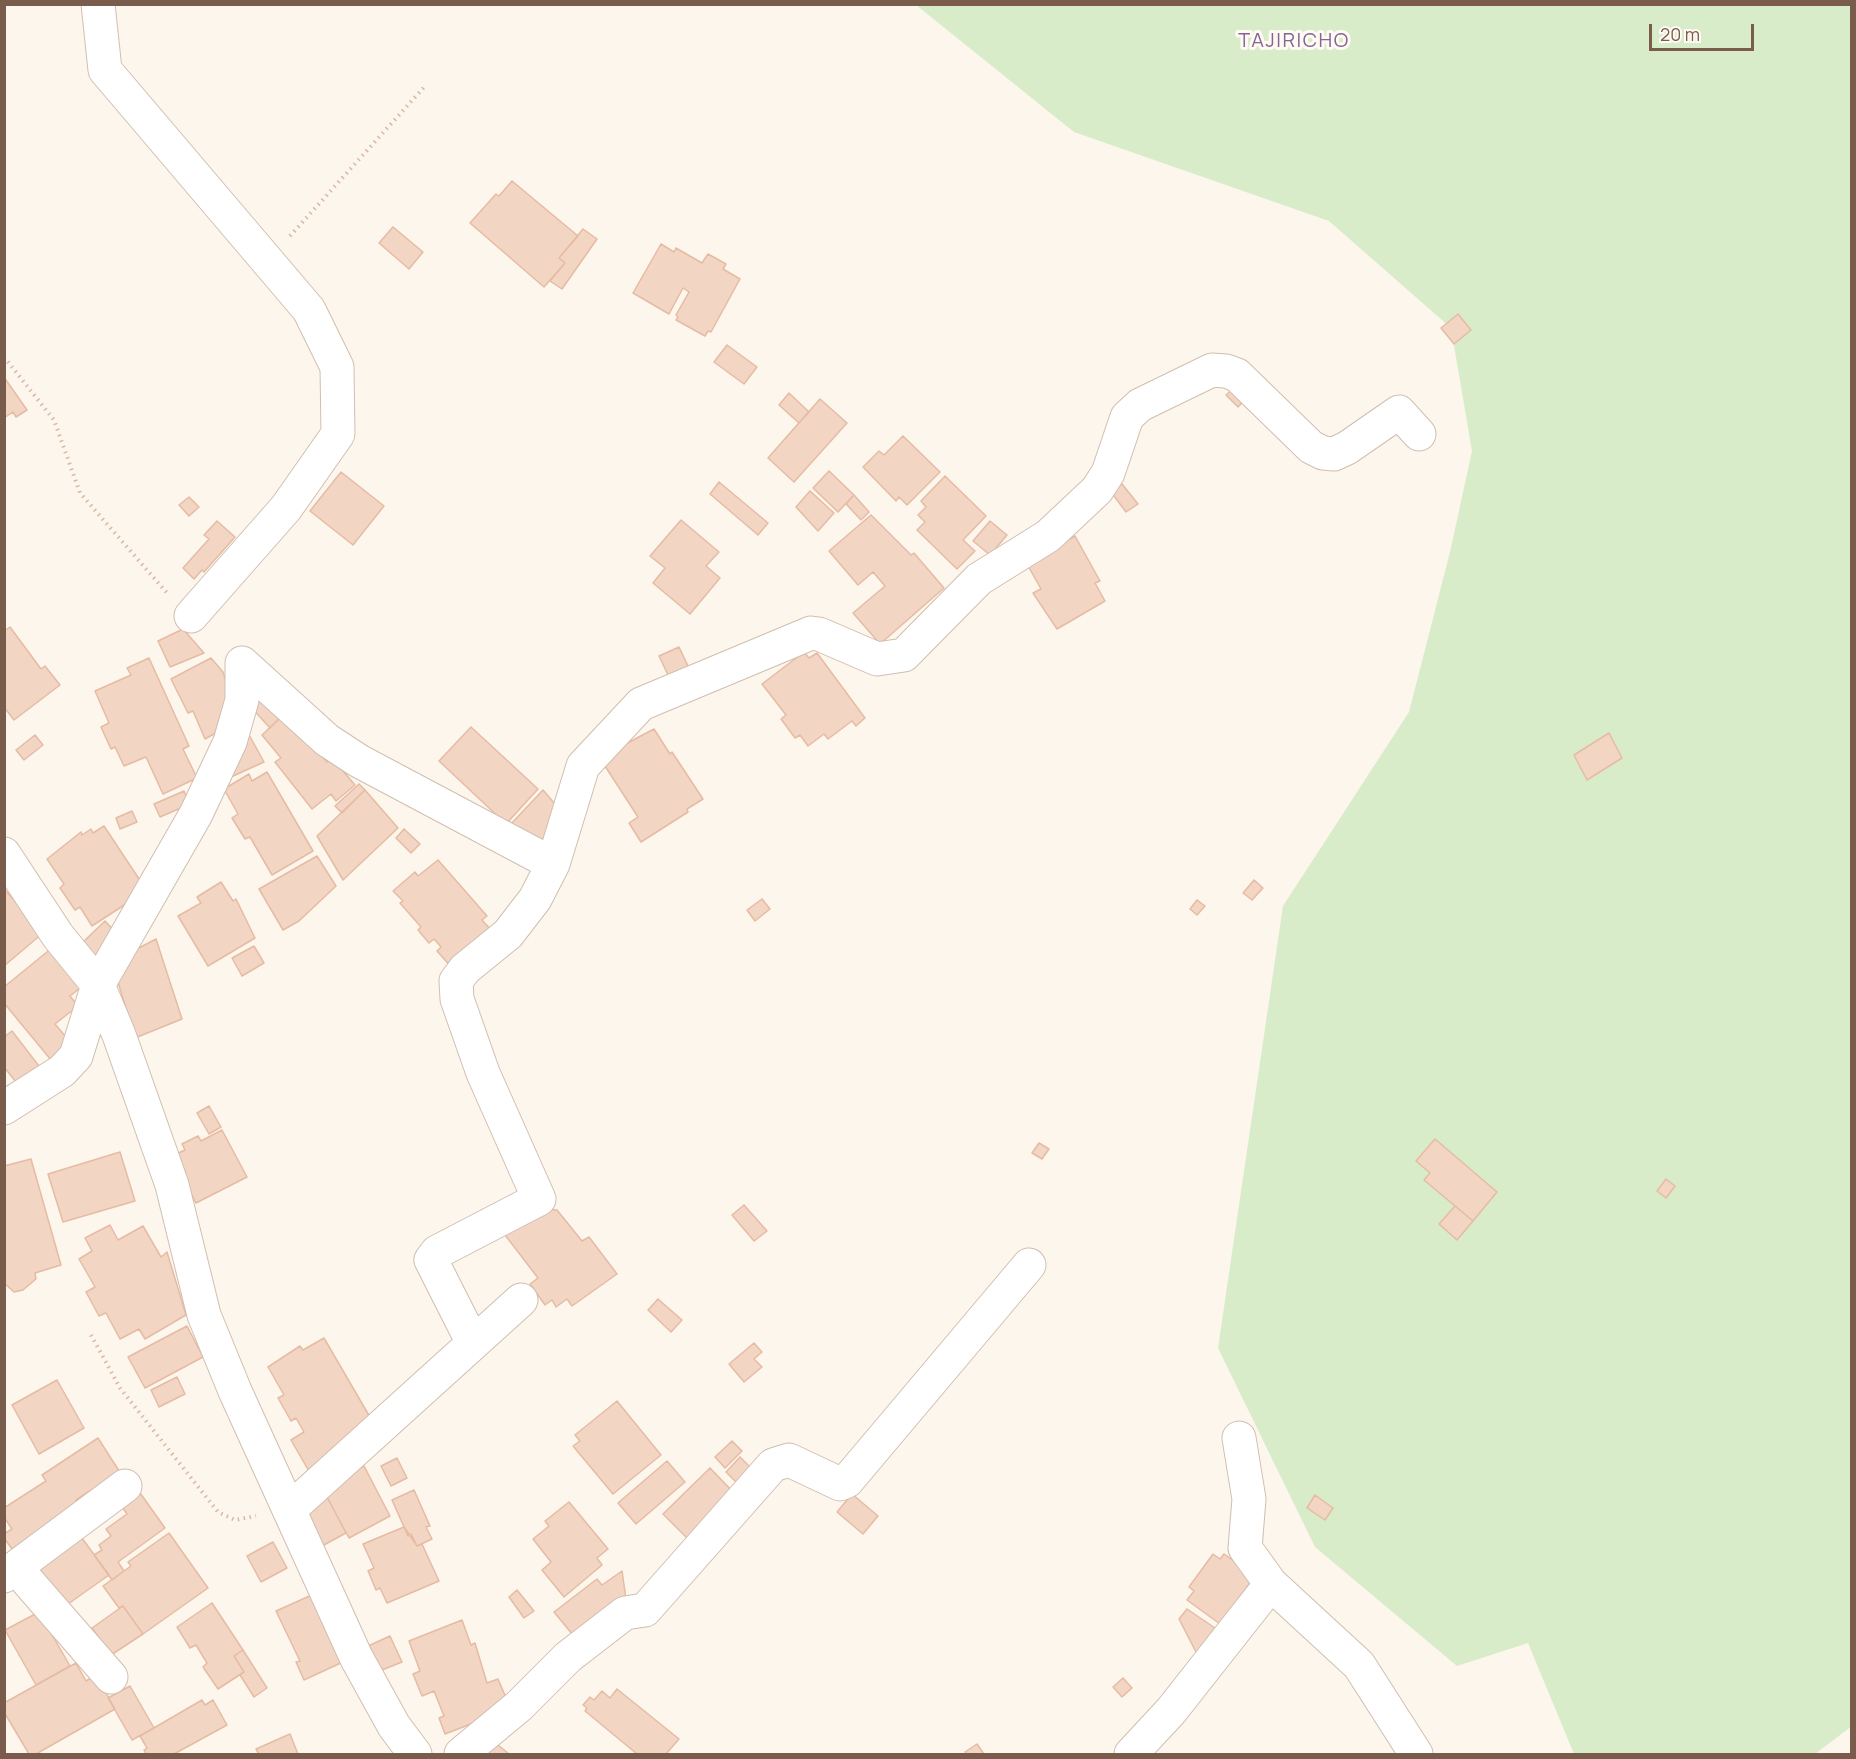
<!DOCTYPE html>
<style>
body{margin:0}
#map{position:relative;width:1856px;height:1759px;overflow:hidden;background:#fdf6ec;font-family:Manrope,sans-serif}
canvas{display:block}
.frame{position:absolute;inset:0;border:6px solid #7a5c4d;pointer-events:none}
.scale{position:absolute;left:1649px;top:24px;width:105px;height:27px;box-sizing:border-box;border:3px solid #7a5c4d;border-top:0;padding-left:8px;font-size:18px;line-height:21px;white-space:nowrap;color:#7a5c4d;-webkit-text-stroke:4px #fffaf3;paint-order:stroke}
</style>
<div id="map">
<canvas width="1856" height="1759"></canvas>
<div class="frame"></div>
<div class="scale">20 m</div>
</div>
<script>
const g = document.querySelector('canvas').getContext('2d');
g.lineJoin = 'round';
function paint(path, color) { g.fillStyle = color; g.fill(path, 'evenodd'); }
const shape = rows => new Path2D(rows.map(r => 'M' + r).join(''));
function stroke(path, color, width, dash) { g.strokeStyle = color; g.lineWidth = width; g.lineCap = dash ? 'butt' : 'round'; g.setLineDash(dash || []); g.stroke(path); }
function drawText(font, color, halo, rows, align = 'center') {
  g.font = font + ' Manrope,sans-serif'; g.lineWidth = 6; g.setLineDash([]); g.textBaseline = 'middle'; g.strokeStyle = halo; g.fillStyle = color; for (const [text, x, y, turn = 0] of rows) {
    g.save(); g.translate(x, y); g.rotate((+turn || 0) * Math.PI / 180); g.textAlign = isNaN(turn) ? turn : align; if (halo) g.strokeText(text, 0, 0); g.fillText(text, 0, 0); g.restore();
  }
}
const green = shape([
 [916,5,1851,5,1852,1726,1815,1754,1574,1754,1528,1643,1457,1666,1315,1547,1218,1348,1283,906,1409,712,1450,552,1472,451,1451,328,1329,221,1074,132]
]);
const building = shape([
 [512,181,578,236,559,258,565,263,544,287,470,223,496,194,499,196,512,181],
 [393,227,423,252,409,269,379,243,393,227],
 [583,229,597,239,562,289,550,281,565,263,559,258,583,229],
 [661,244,674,252,676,248,702,263,708,254,726,264,723,269,740,279,711,332,708,331,705,336,676,320,678,317,676,315,689,292,683,288,669,314,633,293,661,244],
 [1458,314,1471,330,1454,344,1441,328,1458,314],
 [727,345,757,367,744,384,714,362,727,345],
 [4,377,27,410,16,417,13,412,4,418,4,377],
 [1234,388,1245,400,1238,407,1226,395,1234,388],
 [789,393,809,412,799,423,779,405,789,393],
 [820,399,847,423,794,482,768,458,820,399],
 [903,436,940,472,907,505,899,497,896,501,863,467,879,451,884,455,903,436],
 [829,471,854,495,838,512,813,488,829,471],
 [341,472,384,506,353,545,310,511,341,472],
 [945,476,986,516,963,540,975,551,957,569,917,530,925,522,918,515,926,507,921,501,945,476],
 [1118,479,1138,504,1126,512,1111,492,1118,479],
 [719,482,768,523,758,535,710,494,719,482],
 [810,491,834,513,818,531,796,507,810,491],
 [854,495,869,512,861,520,846,504,854,495],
 [189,497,199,507,189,516,179,505,189,497],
 [871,515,911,555,914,553,944,588,880,644,853,613,885,586,873,572,858,585,829,551,871,515],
 [681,520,719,552,706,566,720,578,690,614,653,583,665,568,650,556,681,520],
 [217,521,235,537,204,572,202,570,194,579,183,568,209,539,204,535,217,521],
 [990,521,1007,535,990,555,973,541,990,521],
 [1075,536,1100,581,1095,583,1105,601,1057,629,1033,593,1041,589,1027,564,1075,536],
 [10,627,41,669,45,666,60,685,14,720,4,707,4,631,10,627],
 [183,629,204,653,170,667,158,641,183,629],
 [679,647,689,668,669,677,659,656,679,647],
 [804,652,809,658,817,653,865,718,856,726,852,721,828,739,824,734,808,746,800,735,795,738,781,719,786,715,762,684,804,652],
 [149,658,189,746,183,749,197,778,163,794,146,757,124,766,115,747,111,749,101,727,109,723,95,691,131,675,127,668,149,658],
 [211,658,223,672,231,696,223,729,205,739,193,711,188,713,171,679,211,658],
 [265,694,284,714,270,728,251,707,265,694],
 [284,714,327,762,332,758,355,785,336,801,331,794,312,809,275,762,281,758,262,735,284,714],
 [471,727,538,789,506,824,439,761,471,727],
 [654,729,670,754,672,752,703,799,687,809,688,812,641,842,629,823,638,817,603,763,618,753,616,749,654,729],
 [248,733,264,762,231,777,248,733],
 [1609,733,1622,758,1587,780,1574,755,1609,733],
 [35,735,43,745,24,760,16,750,35,735],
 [267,772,313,851,272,875,250,837,245,839,232,818,238,814,224,789,249,774,252,781,267,772],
 [359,784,365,790,342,813,335,806,359,784],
 [365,790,398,828,343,880,317,836,365,790],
 [543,790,555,804,549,836,540,846,509,826,543,790],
 [184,791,190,804,160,817,154,804,184,791],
 [132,811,137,822,120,829,116,818,132,811],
 [104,826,143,885,135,898,92,926,80,907,75,910,60,888,64,884,47,859,81,832,82,835,91,829,93,833,104,826],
 [404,829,420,844,411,853,396,838,404,829],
 [317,856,336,886,299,921,283,930,259,889,317,856],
 [438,860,487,916,482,920,494,933,453,969,437,951,441,947,434,939,429,943,418,930,421,927,400,903,403,901,393,891,415,872,418,876,438,860],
 [1254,880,1263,888,1252,900,1243,893,1254,880],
 [221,882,233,901,236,899,255,938,208,966,178,916,201,903,197,897,221,882],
 [6,891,43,933,4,966,4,892,6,891],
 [762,899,770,909,755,921,747,910,762,899],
 [1197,900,1205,906,1197,915,1190,909,1197,900],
 [105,921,119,936,95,958,82,943,105,921],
 [156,939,182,1019,135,1038,117,979,133,951,156,939],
 [254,946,264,963,242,976,232,958,254,946],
 [53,947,84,985,70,996,78,1006,55,1024,71,1043,51,1060,4,1003,4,987,53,947],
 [12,1031,42,1070,20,1087,4,1067,4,1037,12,1031],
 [209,1106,221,1127,209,1134,197,1113,209,1106],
 [222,1130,247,1177,196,1203,181,1174,185,1171,176,1154,185,1150,182,1144,198,1136,201,1141,222,1130],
 [1435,1139,1497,1192,1473,1221,1424,1180,1430,1173,1416,1161,1435,1139],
 [1039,1143,1049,1149,1042,1159,1032,1153,1039,1143],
 [120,1152,135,1201,63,1222,48,1174,120,1152],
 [31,1159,61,1265,35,1273,36,1279,23,1290,14,1292,4,1283,4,1166,31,1159],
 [1666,1179,1675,1186,1666,1198,1657,1191,1666,1179],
 [744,1205,767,1231,754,1241,732,1215,744,1205],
 [1455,1206,1473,1221,1457,1240,1439,1224,1455,1206],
 [547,1209,557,1210,582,1241,589,1237,617,1274,572,1306,567,1299,556,1307,552,1300,545,1305,530,1284,538,1278,502,1231,547,1209],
 [110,1225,118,1240,143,1226,161,1257,167,1252,186,1315,145,1339,139,1329,120,1339,106,1313,99,1316,86,1292,95,1287,79,1259,92,1251,85,1238,110,1225],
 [658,1299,682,1320,671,1332,648,1310,658,1299],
 [187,1326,203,1357,145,1388,128,1357,187,1326],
 [324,1338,374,1424,310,1473,291,1440,304,1432,296,1418,291,1421,278,1398,284,1395,268,1367,300,1346,303,1350,324,1338],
 [754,1343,762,1352,754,1359,762,1367,744,1382,729,1364,754,1343],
 [177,1377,185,1394,159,1407,151,1390,177,1377],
 [57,1380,84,1428,39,1454,12,1405,57,1380],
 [617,1401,661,1455,613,1494,573,1446,580,1441,575,1435,617,1401],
 [98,1438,123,1477,96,1494,93,1489,76,1500,80,1506,12,1549,4,1538,4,1534,12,1529,4,1517,4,1508,46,1481,42,1475,98,1438],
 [732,1441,742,1451,725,1468,715,1457,732,1441],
 [740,1457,757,1474,743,1489,726,1472,740,1457],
 [397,1458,407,1478,391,1486,381,1466,397,1458],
 [667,1461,685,1482,636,1524,618,1503,667,1461],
 [364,1466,390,1516,349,1538,322,1488,364,1466],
 [710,1468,735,1494,689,1540,663,1514,710,1468],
 [138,1490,165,1528,118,1562,124,1571,112,1580,94,1555,102,1550,99,1545,111,1536,106,1529,127,1514,120,1504,138,1490],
 [414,1490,430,1526,426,1527,432,1539,417,1546,411,1534,408,1536,392,1500,414,1490],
 [852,1494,878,1516,863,1534,837,1512,852,1494],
 [326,1495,346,1533,322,1546,302,1508,326,1495],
 [1315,1495,1333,1508,1325,1520,1307,1508,1315,1495],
 [569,1502,608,1549,597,1558,602,1565,564,1597,542,1570,551,1562,533,1539,549,1526,545,1521,569,1502],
 [404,1527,417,1546,422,1544,439,1581,387,1603,380,1588,376,1590,368,1571,374,1568,363,1544,404,1527],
 [169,1533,208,1588,143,1634,123,1606,119,1608,103,1586,131,1566,128,1562,169,1533],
 [79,1534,109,1575,61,1609,31,1567,79,1534],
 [273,1542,287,1568,261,1582,247,1556,273,1542],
 [1213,1554,1220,1559,1224,1554,1255,1576,1220,1624,1187,1600,1194,1591,1189,1587,1213,1554],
 [622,1571,626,1599,577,1640,554,1612,597,1579,602,1585,622,1571],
 [517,1590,534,1611,524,1618,509,1597,517,1590],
 [314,1594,345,1661,304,1680,296,1662,300,1661,276,1611,314,1594],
 [212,1603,243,1650,234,1656,244,1672,218,1689,203,1667,207,1663,196,1645,190,1648,177,1627,212,1603],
 [123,1606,143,1634,111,1655,92,1628,123,1606],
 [1187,1609,1215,1628,1197,1654,1179,1619,1187,1609],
 [39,1612,70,1666,36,1685,5,1630,39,1612],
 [462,1620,471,1645,475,1643,487,1683,498,1679,507,1700,499,1713,445,1734,439,1718,444,1716,434,1691,422,1696,413,1674,420,1671,409,1641,462,1620],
 [390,1636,402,1662,377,1672,366,1647,390,1636],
 [243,1650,267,1688,254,1697,240,1675,244,1672,234,1656,243,1650],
 [76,1663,86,1681,96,1675,115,1709,36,1754,29,1754,4,1712,4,1703,76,1663],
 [1123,1678,1132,1688,1122,1697,1113,1687,1123,1678],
 [130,1686,154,1728,132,1740,108,1698,130,1686],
 [617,1689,679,1739,666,1754,637,1754,585,1711,587,1708,583,1705,590,1697,594,1700,602,1691,610,1698,617,1689],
 [202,1700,205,1705,213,1700,227,1725,174,1754,146,1754,144,1750,147,1748,140,1736,202,1700],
 [290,1734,298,1754,259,1754,256,1749,290,1734],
 [492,1740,509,1754,479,1754,492,1740],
 [977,1744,984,1754,967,1754,965,1752,977,1744]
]);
const path = shape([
 [290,236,426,85],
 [4,357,54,420,80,493,167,593],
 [91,1335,120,1388,218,1512,235,1520,256,1516]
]);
const minor = shape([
 [98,4,105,70,309,310,337,367,338,434,286,508,191,616],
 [242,663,327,740,359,761,553,864,583,766,641,704,811,633,819,634,877,659,904,655,979,579,1048,536,1097,490,1108,473,1127,417,1140,405,1212,370,1226,371,1237,375,1311,447,1323,453,1334,454,1347,448,1399,412,1419,434],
 [4,854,58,936,98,985,119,1035,172,1185,204,1315,235,1391,356,1657,394,1726,415,1754],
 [4,1108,62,1071,76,1056,98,985,196,814,230,742,242,700,242,663],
 [473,1343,431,1260,437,1252,539,1199,483,1073,457,999,456,981,465,969,508,934,535,899,553,864],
 [1239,1438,1249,1499,1245,1548,1271,1584,1359,1665,1416,1754],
 [289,1510,521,1300],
 [17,1569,111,1677],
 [4,1576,125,1486],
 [461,1754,519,1706,568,1657,625,1613,645,1610,773,1465,789,1460,840,1484,847,1481,1029,1265],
 [1131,1754,1171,1711,1271,1584]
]);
const quarterNames = [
 ["TAJIRICHO",1294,41]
];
paint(green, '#d8ecc9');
paint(building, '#f3d5c3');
stroke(building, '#e6bba3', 1.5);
stroke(minor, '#d1beb0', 35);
stroke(path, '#d9b8a5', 4, [1.5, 4.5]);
stroke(minor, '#fff', 33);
g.letterSpacing = '1.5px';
drawText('20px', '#846695', '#fffaf3', quarterNames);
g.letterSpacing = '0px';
</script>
